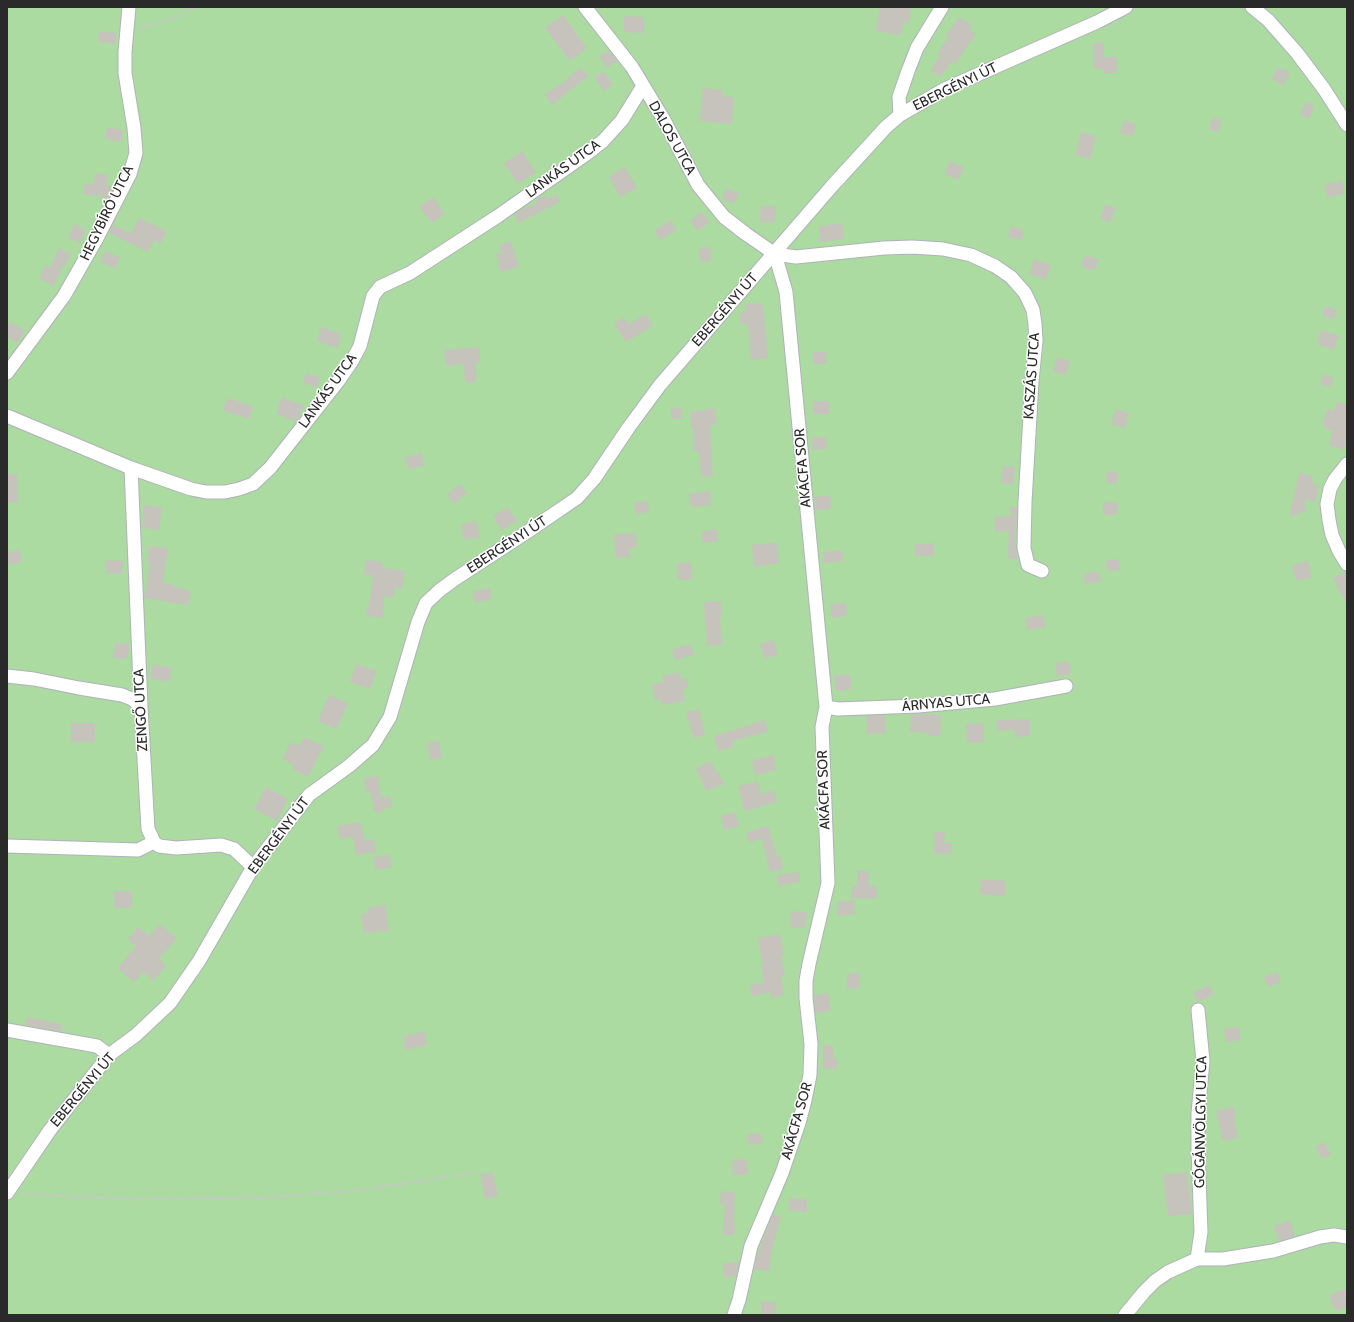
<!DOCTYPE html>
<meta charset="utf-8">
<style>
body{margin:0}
#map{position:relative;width:1354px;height:1322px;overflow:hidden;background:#eae7dd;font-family:Cabin,sans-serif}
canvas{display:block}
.frame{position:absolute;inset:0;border:8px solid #2a2a2a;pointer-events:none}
</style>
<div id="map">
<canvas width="1354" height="1322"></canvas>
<div class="frame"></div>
</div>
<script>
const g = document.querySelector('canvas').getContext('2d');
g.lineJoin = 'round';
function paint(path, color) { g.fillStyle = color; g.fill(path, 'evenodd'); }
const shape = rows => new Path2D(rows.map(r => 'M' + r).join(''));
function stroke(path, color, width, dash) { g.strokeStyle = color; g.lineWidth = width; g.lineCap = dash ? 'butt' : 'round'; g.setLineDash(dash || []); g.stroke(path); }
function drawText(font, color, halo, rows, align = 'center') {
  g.font = font + ' Cabin,sans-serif'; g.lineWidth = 3; g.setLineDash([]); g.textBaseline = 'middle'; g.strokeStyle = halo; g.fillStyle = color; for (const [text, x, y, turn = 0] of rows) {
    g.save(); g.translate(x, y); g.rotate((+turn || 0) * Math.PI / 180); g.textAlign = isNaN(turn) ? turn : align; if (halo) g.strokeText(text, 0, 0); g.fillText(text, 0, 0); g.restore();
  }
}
const green = shape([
 [7,7,1347,7,1347,1315,7,1315]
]);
const building = shape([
 [880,7,911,7,909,23,903,22,901,35,876,31],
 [563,15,587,48,570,61,545,28],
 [624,16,644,17,644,33,624,32],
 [959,17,972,25,969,29,976,34,955,64,952,61,940,77,930,70,940,56,937,54,948,38,945,36],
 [99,31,117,33,115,44,98,42],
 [1093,43,1104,43,1104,57,1117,57,1117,73,1104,73,1104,69,1094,69],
 [607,52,610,52,617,61,607,68,599,56],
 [581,67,588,76,552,105,545,94,567,80,566,79],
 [1277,67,1290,72,1284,85,1272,80],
 [604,71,613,85,604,91,594,77],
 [703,88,723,90,722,96,734,97,732,124,700,121],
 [1305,102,1314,105,1310,119,1300,115],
 [1212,117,1222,120,1218,132,1209,129],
 [1124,120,1136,124,1133,136,1120,133],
 [107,127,123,130,121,142,105,139],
 [1081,132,1096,136,1090,159,1075,155],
 [522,151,536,172,518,184,504,163],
 [949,161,964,167,959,180,945,174],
 [625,167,637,188,620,197,609,176],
 [95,173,108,175,106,185,111,186,109,198,83,194,85,183,94,184],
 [1342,180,1345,193,1328,198,1324,185],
 [726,188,739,193,734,204,722,199],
 [546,195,548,199,557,195,560,202,518,223,515,214,523,209,537,203,536,200],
 [433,197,445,214,432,223,419,207],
 [1105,204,1116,208,1110,223,1100,219],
 [761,206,776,206,775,222,760,222],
 [701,212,710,221,698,231,690,221],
 [139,218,167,231,160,244,154,240,148,252,109,233,113,225,131,233],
 [671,220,677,230,660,240,654,230],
 [842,223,844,239,820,242,819,226],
 [75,224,86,229,80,243,68,238],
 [1011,226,1024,230,1022,240,1008,237],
 [511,241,519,267,501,272,496,254,502,253,499,245],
 [710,247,711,261,700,262,699,248],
 [59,248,71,254,65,266,63,265,54,286,39,279,45,265,50,267],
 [105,251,120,257,115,269,100,262],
 [1085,255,1099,259,1095,271,1081,266],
 [1034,259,1051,265,1046,280,1029,274],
 [763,303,768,358,751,360,748,324,741,325,740,312,746,311,745,304],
 [1325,306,1337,310,1334,319,1322,316],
 [646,314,653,326,626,342,614,324,624,317,628,324],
 [11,322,25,331,17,343,7,336,7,328],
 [321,327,342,334,337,348,317,341],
 [1321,330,1339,336,1334,350,1317,344],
 [479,347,480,362,476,363,476,382,465,382,464,364,446,366,444,350],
 [813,352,826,352,826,364,813,364],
 [1057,357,1070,361,1066,375,1053,371],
 [306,373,320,377,317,387,303,383],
 [1323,374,1334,378,1331,387,1320,384],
 [282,397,304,406,296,422,276,413],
 [227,398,253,406,249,419,223,411],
 [813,401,829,401,829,414,813,414],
 [1337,402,1347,405,1347,441,1344,450,1329,445,1333,431,1322,427,1327,409,1334,411],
 [681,407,682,419,671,419,671,408],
 [715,408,717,424,710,425,713,476,701,477,699,451,694,451,693,428,691,428,690,412],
 [1116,409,1129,413,1125,428,1111,424],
 [812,437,826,437,827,449,812,450],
 [422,453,424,466,408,469,405,457],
 [1003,466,1015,467,1013,484,1001,483],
 [1300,470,1301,473,1313,476,1312,483,1319,485,1315,502,1305,499,1306,511,1289,517],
 [1107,471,1118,472,1117,484,1106,483],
 [7,474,17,474,18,502,7,503],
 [460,484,467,493,454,504,447,495],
 [710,491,711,505,691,507,689,494],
 [830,495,831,509,815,510,814,497],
 [648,501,649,512,636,514,634,503],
 [1103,502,1118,502,1118,514,1103,515],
 [144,505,162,507,159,530,142,528],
 [508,507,517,521,502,530,493,516],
 [1010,507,1017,507,1016,548,1018,559,1008,558,1009,531,995,532,994,517,1010,516],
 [476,521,480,537,464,540,461,525],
 [717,529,718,541,703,543,702,531],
 [636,533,637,548,629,549,630,557,616,558,614,534],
 [777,542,779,563,754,567,752,545],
 [934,543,934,556,915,556,915,544],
 [149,546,168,548,163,583,173,584,173,586,191,591,188,605,144,598,150,562,147,562],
 [20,550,22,562,9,565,7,552],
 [842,550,843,561,824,563,823,552],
 [1119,559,1120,570,1107,571,1106,560],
 [106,560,123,561,122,574,106,573],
 [366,560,382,562,382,568,405,571,402,589,395,588,394,598,384,596,383,618,366,616,367,605,369,605,373,575,364,574],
 [1308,561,1312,577,1296,581,1292,565],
 [691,562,693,579,678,580,677,563],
 [1099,571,1101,582,1085,584,1083,574],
 [1345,572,1347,572,1347,605,1333,578],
 [490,588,492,599,475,603,473,591],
 [721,601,722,616,720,616,722,645,707,646,704,602],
 [846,603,847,616,832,618,830,604],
 [1043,615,1046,627,1027,630,1025,618],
 [774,640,778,655,764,658,760,644],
 [115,643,129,644,128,659,113,658],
 [691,644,694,655,675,660,672,649],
 [1069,661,1071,674,1057,676,1055,663],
 [153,664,172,668,169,682,150,678],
 [356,664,377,671,370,689,350,682],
 [680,672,681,679,687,678,688,688,683,689,685,701,662,705,661,699,655,700,652,684,664,682,662,676],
 [850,674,852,689,836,691,834,676],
 [329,695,348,703,337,729,318,721],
 [699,709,705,735,694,738,686,712],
 [911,714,941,715,940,736,928,735,928,733,910,732],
 [885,715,886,733,867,734,866,716],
 [1030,719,1030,736,1015,737,1015,730,997,731,997,720],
 [765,720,768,732,732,741,734,747,718,751,714,736],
 [71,723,95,723,95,742,71,742],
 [983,723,984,742,967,743,966,724],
 [304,737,324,746,308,777,292,769,294,765,282,759,291,742,299,746],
 [439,741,442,757,430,760,427,743],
 [774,755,776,770,755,775,752,760],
 [711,761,717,774,719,773,724,784,706,791,696,768],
 [378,776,381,798,390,796,393,807,383,809,383,812,375,813,370,792,366,792,364,778],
 [758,781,761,794,774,790,777,802,745,811,738,786],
 [266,787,288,799,277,821,254,809],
 [735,812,739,826,724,830,721,816],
 [361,822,365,841,374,839,376,852,356,855,353,837,340,839,337,826],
 [765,826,765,827,768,826,777,856,780,855,783,869,770,872,762,838,750,843,746,833],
 [934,832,945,832,944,843,952,843,951,854,934,854],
 [389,854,392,867,376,870,373,858],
 [857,871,869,871,869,886,877,886,877,898,852,898,852,886,857,886],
 [799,872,800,882,779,886,777,875],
 [981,879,1006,881,1005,896,980,894],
 [114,891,132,891,132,908,114,908],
 [854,900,855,914,838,916,837,902],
 [385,905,389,930,364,934,361,914,369,913,368,908],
 [791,911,807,912,805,928,790,927],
 [159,924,177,938,159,959,166,965,154,981,143,972,134,982,118,968,136,946,128,939,138,927,149,936],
 [780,934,784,954,781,955,785,977,781,977,784,995,771,998,770,992,752,996,750,985,764,982,761,965,763,964,758,938],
 [1277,972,1281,982,1268,987,1264,977],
 [859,973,860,988,847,989,847,974],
 [1210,985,1214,995,1197,1002,1193,992],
 [828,993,831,1011,816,1013,814,995],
 [27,1017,62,1024,61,1031,26,1025],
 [1239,1027,1241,1040,1226,1042,1224,1029],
 [424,1031,427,1045,406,1050,403,1036],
 [823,1045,833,1045,833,1058,837,1058,837,1069,823,1069],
 [1234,1107,1236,1118,1234,1118,1238,1138,1223,1141,1216,1111],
 [761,1133,763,1143,749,1145,747,1134],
 [1324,1142,1331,1154,1322,1159,1315,1147],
 [747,1159,748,1174,733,1175,732,1160],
 [493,1172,498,1196,485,1199,480,1175],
 [1187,1172,1192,1214,1168,1216,1163,1175],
 [721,1191,735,1192,734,1222,735,1222,734,1235,723,1235,725,1204,720,1203],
 [789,1198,807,1199,807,1212,789,1211],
 [773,1214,781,1216,772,1249,769,1271,754,1269,758,1252,759,1252,763,1239],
 [1290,1220,1295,1236,1279,1241,1274,1226],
 [739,1262,736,1276,724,1278,723,1263],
 [1347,1288,1347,1307,1335,1311,1329,1295],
 [761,1301,776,1302,775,1315,761,1315]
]);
const path = shape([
 [139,28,171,19,197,7],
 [21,1194,132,1199,256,1198,353,1191,476,1172]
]);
const minor = shape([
 [585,7,632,67,664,120,698,185,724,217,746,234,775,254,796,257,884,248,912,247,943,249,971,255,995,266,1011,277,1025,293,1033,310,1035,324,1036,341,1032,381,1025,502,1024,548,1028,565,1042,571],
 [1252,7,1268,20,1297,53,1324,89,1347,125],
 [900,115,899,97,908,71,917,48,942,7],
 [7,373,64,296,97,238,130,174,136,153,134,128,125,73,125,52,129,7],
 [7,416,131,468,191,489,206,492,225,492,239,489,253,484,270,468,339,380,352,361,360,346,373,296,380,287,410,273,498,216,585,155,603,141,622,120,643,86],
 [1347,464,1335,479,1330,489,1327,504,1329,520,1332,535,1339,551,1347,564],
 [131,468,141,707,148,829,154,842,159,846,176,848,221,845,234,849,253,867],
 [7,676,34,679,79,688,122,695,132,699,141,707],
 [826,707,838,709,918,706,995,699,1066,686],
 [7,846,138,850,154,842],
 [7,1030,97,1046,109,1055],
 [7,1193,50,1130,109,1055,136,1035,170,1003,199,961,253,867,309,795,349,766,373,745,390,717,418,622,426,603,440,590,455,579,530,530,577,498,594,479,629,427,660,385,832,186,886,127,900,115,945,89,1097,22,1126,7],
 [1197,1259,1201,1232,1198,1149,1198,1113,1203,1061,1198,1010],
 [734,1315,739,1300,751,1246,782,1173,799,1123,805,1100,810,1075,811,1044,806,998,806,981,809,964,828,883,822,727,826,707,786,292,775,254],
 [1125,1315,1144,1292,1155,1281,1168,1272,1197,1259,1223,1259,1273,1251,1320,1237,1334,1235,1347,1237]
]);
const streetNames = [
 ["EBERGÉNYI ÚT",955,87,-26],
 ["DALOS UTCA",672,138,61],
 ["LANKÁS UTCA",563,169,-36],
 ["HEGYBÍRÓ UTCA",107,213,-64],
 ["EBERGÉNYI ÚT",725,310,-49],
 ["KASZÁS UTCA",1032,376,-86],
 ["LANKÁS UTCA",328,391,-54],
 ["AKÁCFA SOR",803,468,-95],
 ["EBERGÉNYI ÚT",507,545,-33],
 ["ÁRNYAS UTCA",946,703,-5],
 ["ZENGŐ UTCA",141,710,-93],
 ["AKÁCFA SOR",824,790,-92],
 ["EBERGÉNYI ÚT",279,836,-53],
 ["EBERGÉNYI ÚT",83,1090,-50],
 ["AKÁCFA SOR",797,1121,-74],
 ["GÓGÁNVÖLGYI UTCA",1201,1122,-89]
];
paint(green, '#abdba0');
paint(building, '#c6c3bd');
stroke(minor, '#b1b1bc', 15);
stroke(path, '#c8c8c8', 2.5, [3, 2]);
stroke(minor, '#fff', 13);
drawText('14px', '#2a2a2a', '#fff', streetNames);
</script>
